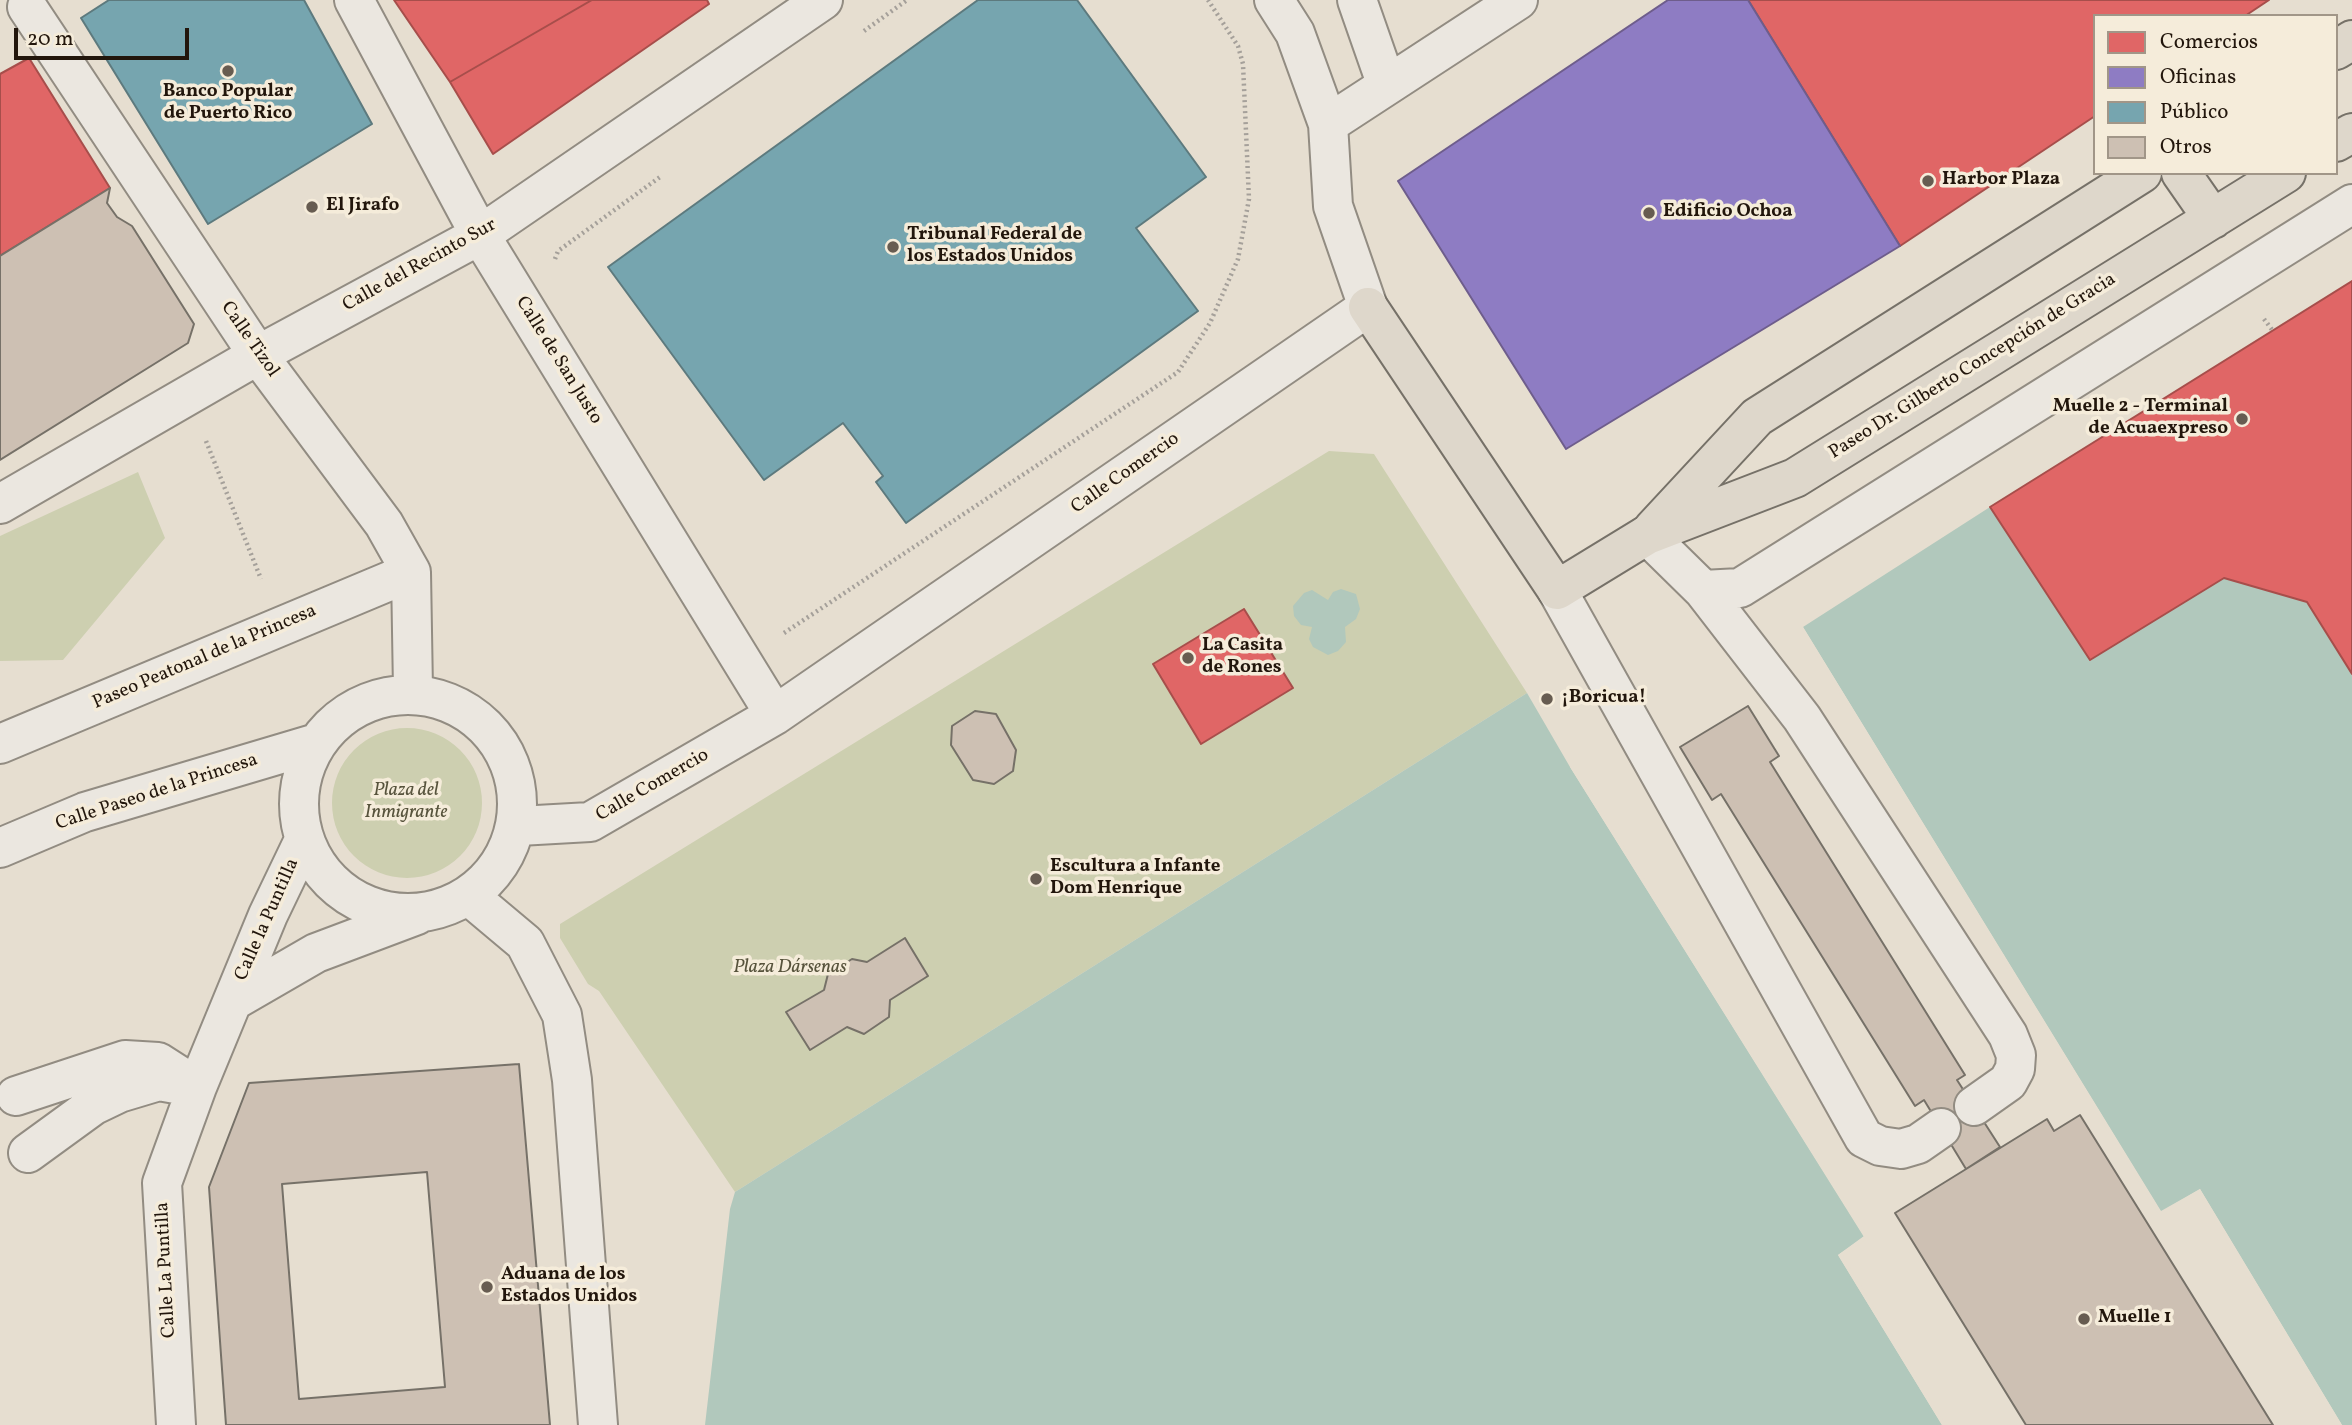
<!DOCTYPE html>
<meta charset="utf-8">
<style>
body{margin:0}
#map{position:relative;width:2352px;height:1425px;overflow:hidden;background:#e6ded0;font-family:Vollkorn,serif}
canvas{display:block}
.legend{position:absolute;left:2093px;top:14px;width:245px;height:161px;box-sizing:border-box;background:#f5ecda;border:2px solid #a19688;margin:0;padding:9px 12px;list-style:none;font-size:21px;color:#22160c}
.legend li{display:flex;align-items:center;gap:14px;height:35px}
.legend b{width:35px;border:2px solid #a19688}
.scale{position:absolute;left:14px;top:28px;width:175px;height:32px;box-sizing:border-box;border:4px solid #22160c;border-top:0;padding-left:9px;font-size:21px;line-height:24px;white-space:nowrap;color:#22160c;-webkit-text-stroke:5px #f5ecda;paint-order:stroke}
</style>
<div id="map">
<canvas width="2352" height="1425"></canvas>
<ul class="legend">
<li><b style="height:19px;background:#e06666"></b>Comercios</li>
<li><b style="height:19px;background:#8e7cc3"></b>Oficinas</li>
<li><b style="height:19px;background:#76a5af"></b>Público</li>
<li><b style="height:19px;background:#cdc0b3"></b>Otros</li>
</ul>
<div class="scale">20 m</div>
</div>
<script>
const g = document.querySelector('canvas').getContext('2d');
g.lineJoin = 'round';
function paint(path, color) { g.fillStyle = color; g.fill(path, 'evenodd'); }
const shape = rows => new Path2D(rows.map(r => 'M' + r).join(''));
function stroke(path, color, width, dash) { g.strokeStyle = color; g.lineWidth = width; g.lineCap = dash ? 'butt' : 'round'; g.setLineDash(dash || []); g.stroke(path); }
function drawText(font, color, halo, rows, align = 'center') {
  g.font = font + ' Vollkorn,serif'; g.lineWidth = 7; g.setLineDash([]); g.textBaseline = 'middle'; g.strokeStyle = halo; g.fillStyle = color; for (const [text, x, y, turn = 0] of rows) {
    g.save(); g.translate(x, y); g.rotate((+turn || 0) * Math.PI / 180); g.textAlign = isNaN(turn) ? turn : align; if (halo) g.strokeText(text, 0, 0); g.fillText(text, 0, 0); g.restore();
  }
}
const green = shape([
 [1329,451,1374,454,1527,693,735,1192,599,991,588,984,560,938,560,924],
 [138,472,165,538,63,660,0,661,0,536],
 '332 803a75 75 0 1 1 150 0a75 75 0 1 1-150 0Z'
]);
const water = shape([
 [1990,507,2090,660,2224,578,2307,602,2352,674,2352,1425,2342,1425,2200,1189,2161,1212,1803,627],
 [1341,589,1356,594,1360,609,1356,619,1345,627,1346,642,1338,651,1328,655,1313,647,1309,639,1312,627,1301,625,1294,616,1293,606,1304,593,1312,590,1328,600,1333,592],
 [1527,693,1570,767,1864,1237,1838,1255,1942,1425,705,1425,730,1209,735,1192]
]);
const pier = shape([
 [1803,627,2161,1211,2200,1189,2342,1425,2338,1425,2198,1194,2163,1215,2158,1214,1800,628],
 [1573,765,1867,1235,1867,1239,1843,1256,1946,1425,1942,1425,1838,1255,1864,1236,1570,767]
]);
const shops = shape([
 [394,0,592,0,450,82,394,0],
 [592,0,707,0,709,4,493,154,450,82,592,0],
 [1748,0,2269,0,2245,16,2095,16,2095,116,1900,246,1748,0],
 [29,58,110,188,0,256,0,74,29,58],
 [2352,281,2352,674,2307,602,2224,578,2090,660,1990,507,2352,281],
 [1244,609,1293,688,1201,744,1153,664,1244,609]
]);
const offices = shape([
 [1668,0,1748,0,1900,246,1566,449,1398,181,1668,0]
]);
const public = shape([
 [109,0,304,0,372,124,208,224,81,18,109,0],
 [978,0,1077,0,1206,177,1136,228,1198,311,906,523,876,482,883,476,843,423,764,480,608,267,978,0]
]);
const building = shape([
 [110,188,107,203,117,217,132,226,194,324,188,343,0,460,0,256,110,188],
 [1748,706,1779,756,1770,762,1965,1075,1957,1080,2000,1147,1966,1169,1924,1100,1915,1106,1721,794,1712,800,1680,747,1748,706],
 [975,711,996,714,1016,750,1013,771,994,784,973,780,951,745,952,726,975,711],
 [905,938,928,976,890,1000,889,1017,864,1034,847,1027,810,1050,786,1012,824,990,828,974,852,959,867,962,905,938],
 [519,1064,550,1425,226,1425,209,1187,249,1083,519,1064],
 [427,1172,445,1387,299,1399,282,1184,427,1172],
 [2080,1115,2273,1425,2026,1425,1895,1213,2047,1119,2054,1131,2080,1115]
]);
const path = shape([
 [864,31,907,0],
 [555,259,558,251,660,177],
 [2264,319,2273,331],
 [206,441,261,579],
 [784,633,1178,372,1210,323,1238,259,1249,199,1243,64,1238,46,1208,0]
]);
const minor = shape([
 [354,0,480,235,775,715],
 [1357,0,1386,83],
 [27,7,258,355,384,524,411,572,413,690],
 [1328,124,1518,0],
 [0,504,258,355,480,235,823,0],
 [1647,535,1703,590,1740,588,2352,204],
 [1557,590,1864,1138,1880,1146,1901,1149,1918,1144,1941,1128],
 [1703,590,1802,718,2008,1035,2016,1055,2015,1069,2008,1082,1974,1106],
 '299 804a109 109 0 1 1 218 0a109 109 0 1 1-218 0Z',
 [0,744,411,572],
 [519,826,590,822,775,715,1368,307,1333,206,1328,124,1295,33,1274,0],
 [0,848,85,812,317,743],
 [469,896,525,943,562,1015,572,1080,598,1425],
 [233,1001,316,953,417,915],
 [16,1096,125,1060,158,1062,197,1087],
 [28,1153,94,1105,119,1093,159,1081,187,1086],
 [176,1425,162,1183,197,1087,268,915,304,840]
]);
const major = shape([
 [2336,50,2352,40],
 [2336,142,2352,133],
 [2181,173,2213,219],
 [1368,307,1557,590,1647,535,1795,478,2286,173],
 [1653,529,1757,417,2142,173]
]);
const markers = [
 [228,71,7,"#675c51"],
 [1928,181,7,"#675c51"],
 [312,207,7,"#675c51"],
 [1649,213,7,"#675c51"],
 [893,247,7,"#675c51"],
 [2242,419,7,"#675c51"],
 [1188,658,7,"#675c51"],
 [1547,699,7,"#675c51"],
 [1036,879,7,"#675c51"],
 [487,1287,7,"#675c51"],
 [2084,1319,7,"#675c51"]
];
const poiNames = [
 ["Banco Popular",228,93,"center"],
 ["de Puerto Rico",228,115,"center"],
 ["Harbor Plaza",1942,181],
 ["El Jirafo",326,207],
 ["Edificio Ochoa",1663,213],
 ["Tribunal Federal de",907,236],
 ["los Estados Unidos",907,258],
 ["Muelle 2 - Terminal",2228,408,"right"],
 ["de Acuaexpreso",2228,430,"right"],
 ["La Casita",1202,647],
 ["de Rones",1202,669],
 ["¡Boricua!",1561,699],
 ["Escultura a Infante",1050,868],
 ["Dom Henrique",1050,890],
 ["Aduana de los",501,1276],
 ["Estados Unidos",501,1298],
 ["Muelle 1",2098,1319]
];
const streetNames = [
 ["Calle del Recinto Sur",420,266,-29],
 ["Calle Tizol",249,340,55],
 ["Calle de San Justo",558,361,58],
 ["Paseo Dr. Gilberto Concepción de Gracia",1973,367,-32],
 ["Calle Comercio",1126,474,-35],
 ["Paseo Peatonal de la Princesa",205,658,-23],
 ["Calle Comercio",653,786,-30],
 ["Calle Paseo de la Princesa",157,793,-18],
 ["Calle la Puntilla",268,920,-66],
 ["Calle La Puntilla",167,1270,-93]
];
const parkNames = [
 ["Plaza del",406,792],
 ["Inmigrante",406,814],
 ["Plaza Dársenas",790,969]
];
paint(green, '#cdcfb0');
paint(water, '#b1c8bc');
paint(pier, '#e6ded0');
paint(shops, '#e06666');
stroke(shops, '#a74e4b', 2);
paint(offices, '#8e7cc3');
stroke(offices, '#6e5d8c', 2);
paint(public, '#76a5af');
stroke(public, '#5d7a7e', 2);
paint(building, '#cdc0b3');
stroke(building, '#767168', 2);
stroke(minor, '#928c82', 42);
stroke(major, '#767168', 42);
stroke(path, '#a5a09a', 4.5, [2, 3.5]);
stroke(minor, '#ebe7e0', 38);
stroke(major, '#ded7cb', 38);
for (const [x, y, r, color] of markers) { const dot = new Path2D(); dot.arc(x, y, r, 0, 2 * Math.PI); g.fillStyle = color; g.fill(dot); stroke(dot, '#f5ecda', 2.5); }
drawText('bold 19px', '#22160c', '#f5ecda', poiNames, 'left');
drawText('19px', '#22160c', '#f5ecda', streetNames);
drawText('italic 19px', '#57533c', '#f5ecda', parkNames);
</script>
